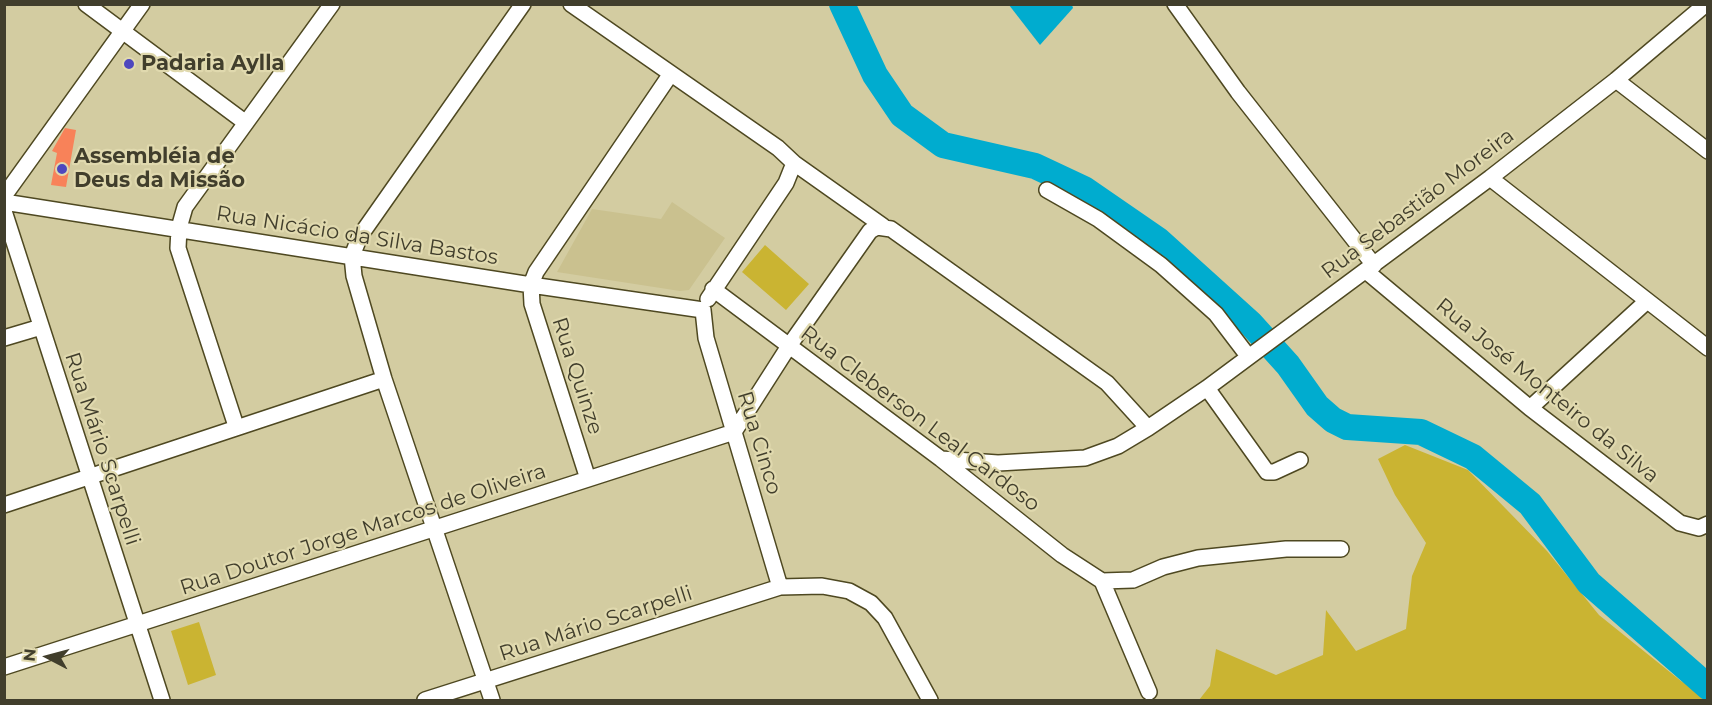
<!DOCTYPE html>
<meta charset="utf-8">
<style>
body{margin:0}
#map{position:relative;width:1712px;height:705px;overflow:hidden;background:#d3cca1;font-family:Montserrat,sans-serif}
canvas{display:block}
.frame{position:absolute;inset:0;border:6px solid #413e2c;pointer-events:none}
.north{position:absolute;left:18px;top:627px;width:60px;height:60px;-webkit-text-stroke:4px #e0d9ae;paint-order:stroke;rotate:276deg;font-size:16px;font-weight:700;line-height:24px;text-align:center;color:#413e2c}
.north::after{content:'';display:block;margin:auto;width:21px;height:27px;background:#413e2c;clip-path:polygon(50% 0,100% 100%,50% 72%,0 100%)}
</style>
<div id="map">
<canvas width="1712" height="705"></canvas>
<div class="frame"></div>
<div class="north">N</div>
</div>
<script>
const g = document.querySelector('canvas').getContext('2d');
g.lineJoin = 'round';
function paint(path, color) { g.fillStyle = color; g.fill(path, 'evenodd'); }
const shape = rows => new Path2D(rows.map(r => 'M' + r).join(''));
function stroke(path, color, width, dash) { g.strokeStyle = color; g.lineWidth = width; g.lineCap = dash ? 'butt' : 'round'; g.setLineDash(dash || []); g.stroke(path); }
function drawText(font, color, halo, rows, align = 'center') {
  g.font = font + ' Montserrat,sans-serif'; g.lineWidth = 4.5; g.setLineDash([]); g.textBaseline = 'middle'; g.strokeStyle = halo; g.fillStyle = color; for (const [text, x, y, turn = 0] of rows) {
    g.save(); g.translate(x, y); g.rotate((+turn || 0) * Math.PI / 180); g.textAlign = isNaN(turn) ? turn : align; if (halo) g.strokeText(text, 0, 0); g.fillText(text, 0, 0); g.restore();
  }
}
const built = shape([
 [672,202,725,238,689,290,680,291,557,272,592,209,661,219]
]);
const green = shape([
 [765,245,809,284,786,310,742,272],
 [1405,445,1468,470,1547,551,1599,615,1681,681,1708,698,1707,700,1199,700,1210,686,1216,649,1276,675,1323,655,1326,610,1356,651,1406,629,1412,576,1426,543,1395,495,1378,459],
 [199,622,216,675,188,685,171,631]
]);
const water = shape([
 [1009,5,1072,5,1073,8,1040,45]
]);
const river = shape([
 [842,4,875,75,902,115,943,145,1035,166,1084,189,1158,240,1251,324,1288,365,1317,406,1333,420,1347,427,1421,432,1473,457,1530,504,1589,583,1708,687]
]);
const building = shape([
 [65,128,76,130,66,187,51,185,57,153,52,151]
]);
const minor = shape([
 [86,4,246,123],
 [571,4,778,148,794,163,883,226],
 [1175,4,1238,92,1374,265],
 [1616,80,1708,151],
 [1490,178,1708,348],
 [1047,190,1098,219,1161,265,1216,314,1248,356],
 [4,196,142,4],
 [4,202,531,285,703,310],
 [4,211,162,700],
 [1366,271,1530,408,1680,523,1699,528,1708,524],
 [713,289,941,459,1062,555,1102,581,1133,580,1163,567,1198,558,1286,549,1341,549],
 [708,299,786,183,794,163],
 [703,310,706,338,780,587],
 [4,338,41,327],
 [1207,388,1267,472,1274,472,1300,460],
 [1530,408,1647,301],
 [236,426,178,248,179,228,185,207,332,4],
 [941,459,998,463,1085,458,1118,446,1148,428,1207,388,1490,178,1616,80,1706,4],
 [588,479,532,304,531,285,536,272,670,75],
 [4,505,384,379],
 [1102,581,1149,692],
 [4,667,734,432,789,346,870,231,877,227,891,229,1107,383,1148,428],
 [425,700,780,587,822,586,849,591,871,603,885,618,930,700],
 [492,700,384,379,354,276,352,256,360,236,523,4]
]);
const markers = [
 [129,64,6,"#4e47be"],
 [62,169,6,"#4e47be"]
];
const poiNames = [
 ["Padaria Aylla",141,64],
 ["Assembléia de",74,157],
 ["Deus da Missão",74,181]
];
const streetNames = [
 ["Rua Sebastião Moreira",1418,204,-37],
 ["Rua Nicácio da Silva Bastos",357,236,9],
 ["Rua Quinze",577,376,72],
 ["Rua José Monteiro da Silva",1547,391,39],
 ["Rua Cleberson Leal Cardoso",920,419,37],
 ["Rua Cinco",759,443,73],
 ["Rua Mário Scarpelli",102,449,72],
 ["Rua Doutor Jorge Marcos de Oliveira",363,530,-18],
 ["Rua Mário Scarpelli",596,624,-18]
];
paint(built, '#cac18f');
paint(green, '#cab432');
paint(water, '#00accf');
stroke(river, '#00accf', 26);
paint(building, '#f88259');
stroke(minor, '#4e4821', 18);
stroke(minor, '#fff', 15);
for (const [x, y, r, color] of markers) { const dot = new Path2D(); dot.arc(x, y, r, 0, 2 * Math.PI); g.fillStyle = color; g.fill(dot); stroke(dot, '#e0d9ae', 2); }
drawText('bold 21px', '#413e2c', '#e0d9ae', poiNames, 'left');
drawText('21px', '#413e2c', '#e0d9ae', streetNames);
</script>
